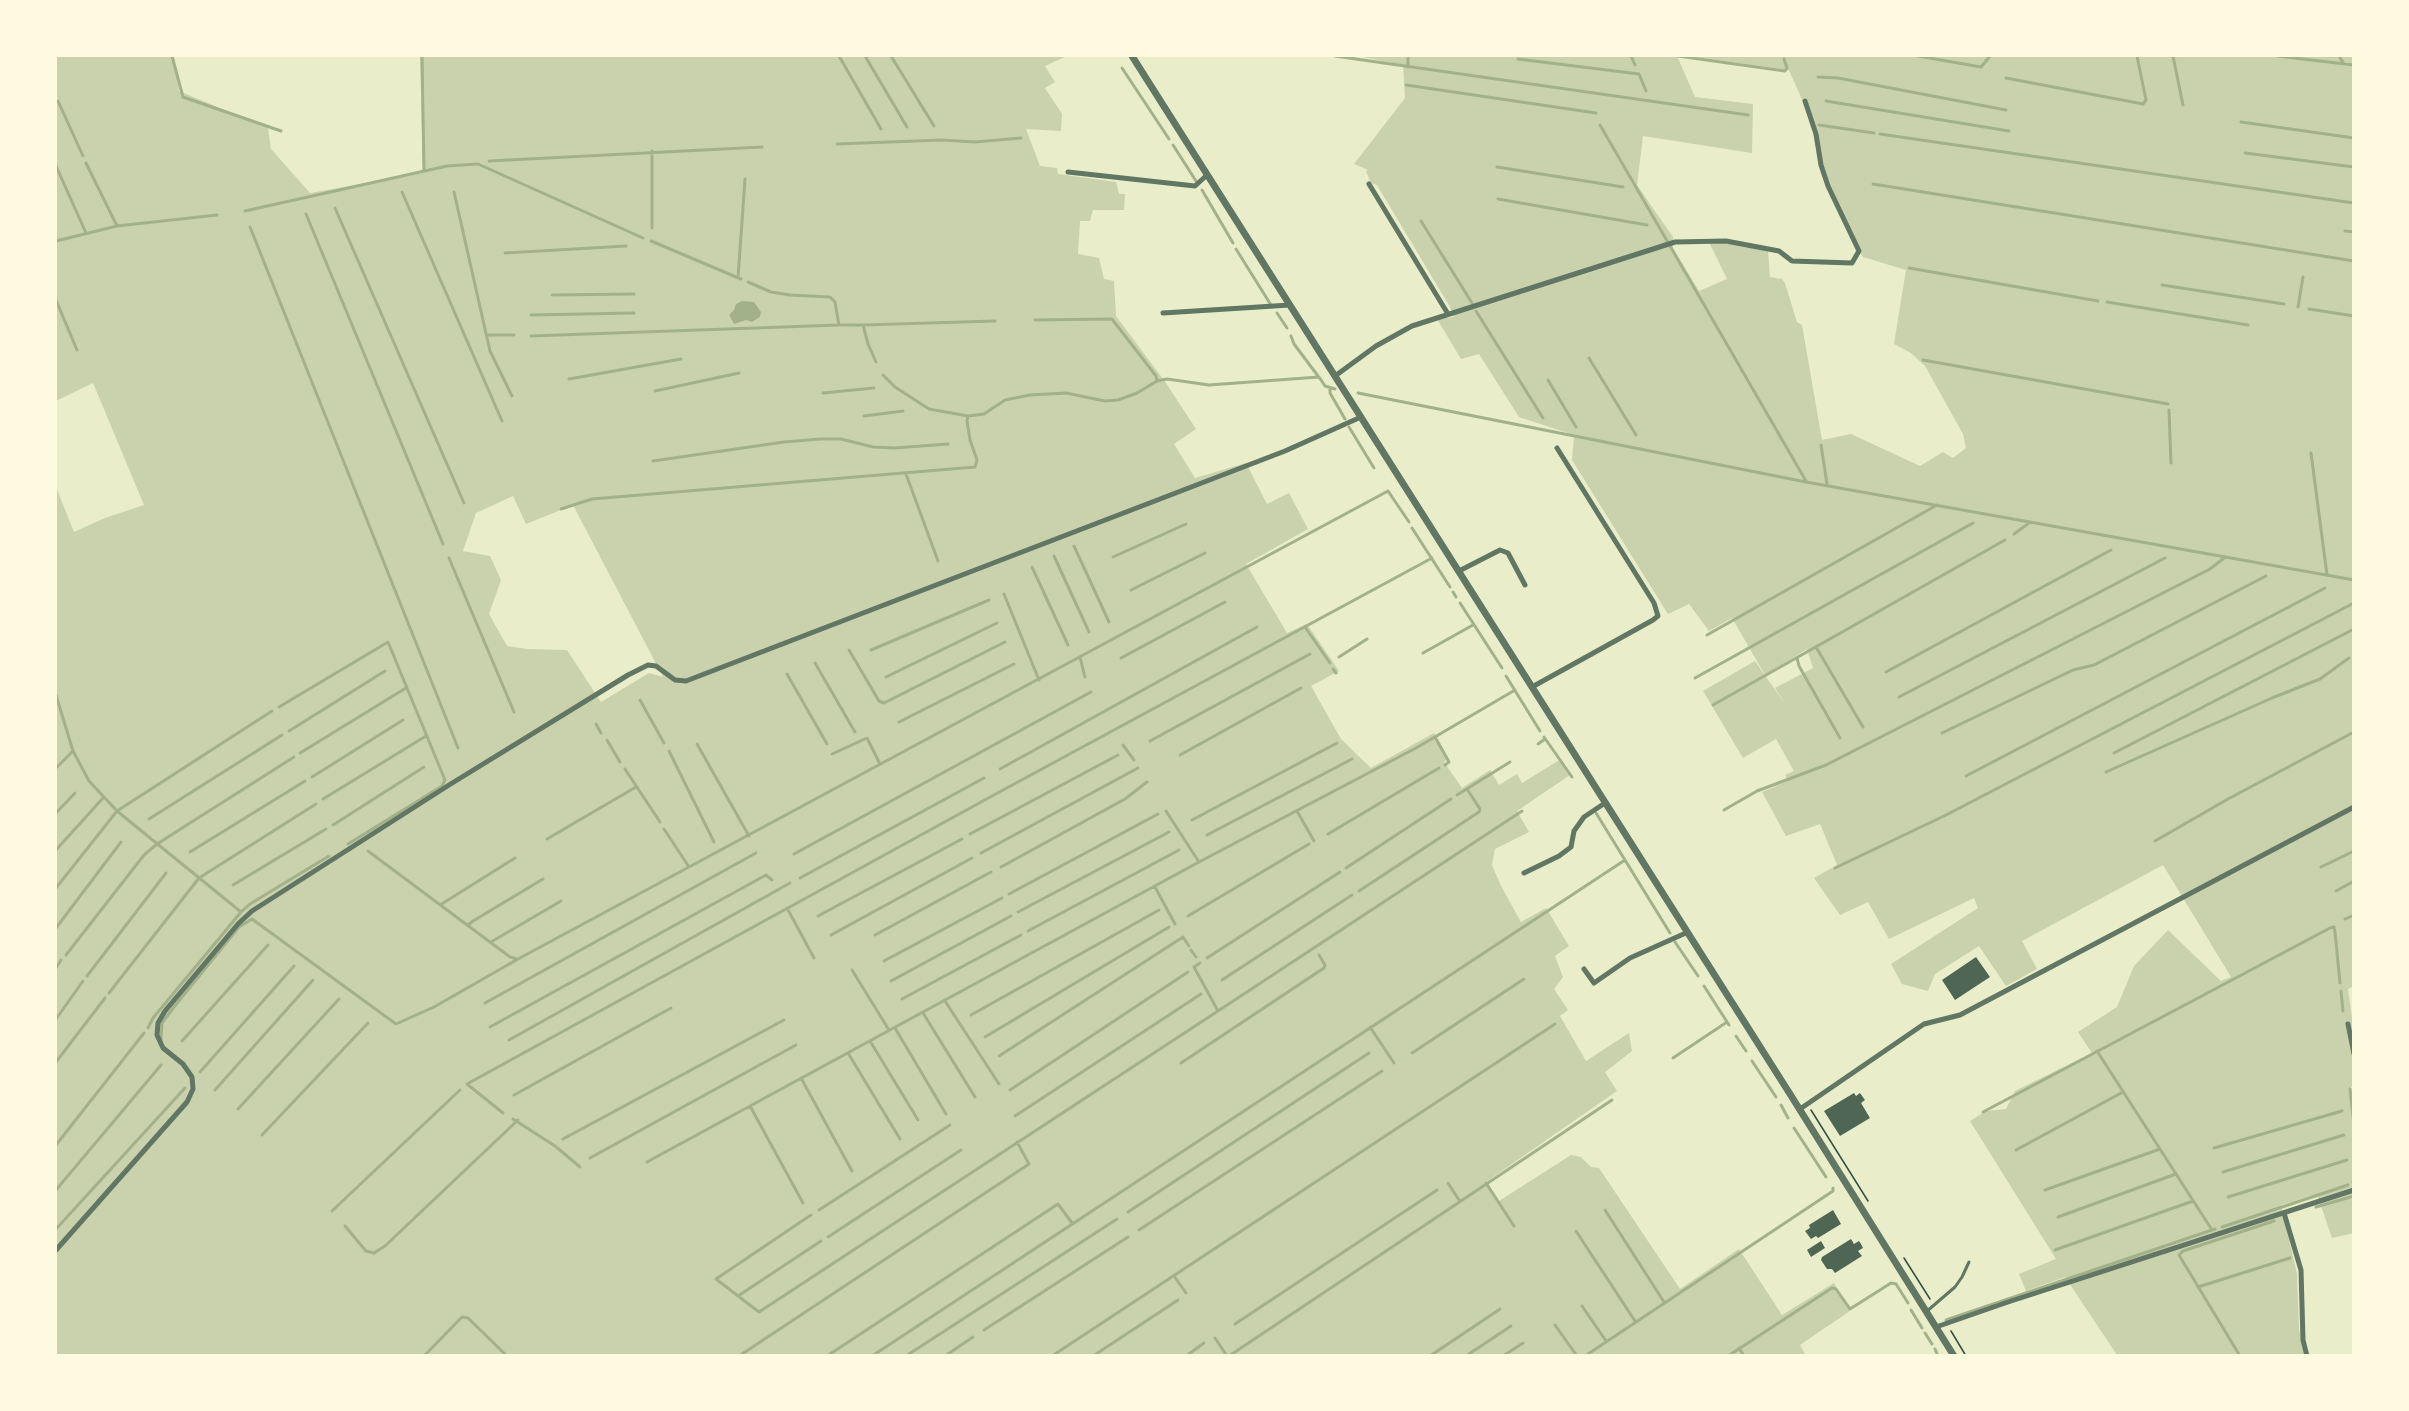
<!DOCTYPE html>
<style>
body{margin:0}
#map{position:relative;width:2409px;height:1411px;overflow:hidden;background:#e9edc9;font-family:"DejaVu Sans",sans-serif}
canvas{display:block}
.frame{position:absolute;inset:0;border:57px solid #fefae0;pointer-events:none}
</style>
<div id="map">
<canvas width="2409" height="1411"></canvas>
<div class="frame"></div>
</div>
<script>
const g = document.querySelector('canvas').getContext('2d');
g.lineJoin = 'round';
function paint(path, color) { g.fillStyle = color; g.fill(path, 'evenodd'); }
const shape = rows => new Path2D(rows.map(r => 'M' + r).join(''));
function stroke(path, color, width, dash) { g.strokeStyle = color; g.lineWidth = width; g.lineCap = dash ? 'butt' : 'round'; g.setLineDash(dash || []); g.stroke(path); }
const green = shape([
 [56,56,174,56,179,91,268,128,271,149,310,193,423,173,420,56,1067,56,1045,66,1055,82,1045,88,1062,114,1061,131,1026,129,1040,166,1057,168,1058,174,1116,182,1119,194,1125,194,1124,210,1093,210,1090,221,1080,221,1078,254,1099,258,1104,279,1114,281,1116,316,1166,383,1196,429,1174,444,1195,478,1246,463,1267,504,1289,493,1308,529,1246,564,1287,633,1307,624,1339,671,1311,686,1341,739,1371,768,1434,733,1448,758,1444,762,1462,788,1490,770,1499,785,1517,774,1522,783,1561,759,1570,775,1517,811,1529,832,1495,849,1492,865,1501,886,1521,922,1546,908,1569,946,1555,956,1563,977,1554,989,1568,1010,1560,1016,1586,1061,1629,1033,1632,1051,1605,1072,1617,1091,1486,1182,1499,1201,1571,1155,1581,1157,1591,1167,1599,1168,1680,1289,1739,1249,1782,1315,1834,1283,1850,1311,1800,1345,1806,1356,56,1355,56,487,74,532,105,518,144,505,93,383,56,401,56,100,58,99,56,94],
 [513,496,526,524,573,505,663,677,649,673,601,702,567,650,528,649,507,646,489,614,501,580,490,556,463,551,476,513],
 [1358,56,1677,56,1695,97,1753,104,1752,153,1643,136,1637,185,1673,237,1673,248,1699,291,1727,279,1709,242,1726,242,1768,251,1770,277,1782,279,1785,283,1797,322,1802,325,1822,440,1851,434,1920,466,1943,452,1953,458,1966,448,1963,434,1925,366,1911,353,1894,344,1906,270,1863,257,1843,223,1822,176,1810,118,1789,70,1689,56,2353,56,2354,986,2348,989,2354,1032,2354,1086,2351,1087,2354,1113,2354,1233,2332,1238,2317,1194,2281,1205,2297,1274,2299,1329,2305,1355,2117,1355,2065,1277,2026,1291,2019,1274,2056,1259,1970,1121,1986,1111,2006,1109,2015,1091,2092,1053,2078,1032,2117,1007,2134,966,2168,930,2221,981,2231,977,2163,865,2022,941,2037,969,2006,986,1979,946,1935,974,1928,991,1902,984,1891,964,1978,908,1974,898,1889,939,1868,902,1840,915,1814,878,1837,865,1820,824,1786,836,1762,792,1788,781,1785,775,1794,771,1776,739,1743,758,1703,691,1755,661,1785,704,1775,688,1813,668,1807,649,1765,675,1732,618,1709,631,1689,604,1668,614,1572,460,1574,435,1519,417,1479,354,1461,359,1437,319,1454,317,1450,307,1377,185,1371,183,1366,171,1368,170,1354,164,1405,98,1403,65]
]);
const water = shape([
 [742,301,754,302,761,312,760,317,752,322,746,320,734,324,729,315,734,310,736,304]
]);
const stream = shape([
 [172,56,183,97,281,131],
 [422,56,424,171],
 [839,56,881,129],
 [865,56,907,127],
 [891,56,934,126],
 [1335,56,1748,115],
 [1408,56,1408,67],
 [1631,56,1635,65],
 [1678,56,1785,71,1787,68,1784,59],
 [1918,56,1981,67,1990,56],
 [2173,56,2183,105],
 [2277,56,2354,65],
 [2339,56,2344,64],
 [1518,59,1639,74,1646,91],
 [1122,68,1169,139],
 [1818,77,1838,78,2006,110],
 [2006,78,2143,104,2146,100,2137,56],
 [1406,85,1596,113],
 [58,101,83,156],
 [1826,101,2009,131],
 [2241,122,2354,138],
 [1600,125,1806,481],
 [1819,125,1874,133],
 [1880,134,2354,203],
 [837,144,942,140,975,142,1021,138],
 [1173,145,1196,181],
 [2245,153,2354,167],
 [489,161,762,147],
 [86,163,117,226],
 [56,166,86,233],
 [1497,167,1623,187],
 [1873,184,2354,261],
 [1202,190,1233,243],
 [402,192,502,421],
 [454,192,490,351,512,396],
 [1498,199,1647,225],
 [335,208,464,503],
 [245,211,447,166,478,164,643,238],
 [306,214,443,544],
 [1421,221,1472,303],
 [250,227,458,748],
 [652,228,652,151],
 [2345,231,2354,232],
 [56,241,117,226,217,215],
 [651,241,741,279],
 [1236,249,1271,305],
 [505,253,626,246],
 [1909,268,2098,301],
 [738,278,745,179],
 [748,282,771,292,790,295,830,297,835,302,839,325,863,325,868,344,876,362],
 [2162,285,2284,304],
 [552,295,634,294],
 [56,300,77,350],
 [2107,302,2248,325],
 [2298,307,2303,277],
 [2309,309,2354,316],
 [1476,311,1543,418],
 [1277,313,1287,328],
 [531,315,634,313],
 [1035,320,1112,319,1156,376,1157,381],
 [863,325,995,321],
 [488,335,514,335],
 [531,336,839,325],
 [1291,336,1294,344,1318,376],
 [1589,358,1636,435],
 [1923,360,2168,404],
 [883,375,895,387,929,409,968,416,984,414,1005,400,1030,395,1066,393,1105,401,1118,400,1137,393,1157,381,1167,379,1209,385,1319,377,1325,386,1335,389],
 [569,379,681,359],
 [1548,380,1576,427],
 [1330,389,1330,393,1345,419],
 [655,391,739,373],
 [823,393,874,388],
 [1358,393,1806,482,2354,580],
 [2169,410,2171,463],
 [864,416,903,411],
 [1349,427,1374,468],
 [1821,445,1827,484],
 [2311,453,2327,575],
 [653,461,784,442,820,439,841,439,873,447,895,448,948,444],
 [906,474,938,561],
 [1388,491,1409,522],
 [561,509,592,499,975,467,977,460,970,440,967,421,968,416],
 [1412,528,1450,587],
 [2014,534,2029,523],
 [1074,546,1109,622],
 [1054,556,1089,632],
 [1113,557,1186,524],
 [449,558,514,712],
 [1032,567,1068,645],
 [1131,590,1205,553],
 [1453,592,1456,597],
 [1004,594,1039,680],
 [1460,603,1502,668],
 [1305,627,1330,663],
 [1707,635,1937,505],
 [1816,647,1863,727],
 [849,650,879,701,884,703,1005,642],
 [871,650,989,600],
 [1423,653,1473,625],
 [1080,657,1085,677],
 [1339,657,1367,639],
 [1121,658,1225,602],
 [1797,658,1799,666,1840,738],
 [815,663,855,732],
 [1333,669,1336,673],
 [1886,672,2111,550],
 [787,674,827,744],
 [1506,676,1540,731],
 [886,677,997,623],
 [1695,678,1973,523],
 [56,695,73,751,89,781,117,811,241,912],
 [1899,697,2165,558],
 [640,700,664,743],
 [1713,705,2005,540],
 [279,707,388,642,445,780,442,786,348,844],
 [899,722,1014,664],
 [596,724,601,733],
 [289,731,385,671],
 [1942,733,2073,670,2094,665,2266,576],
 [1435,737,1449,762,1445,765],
 [1544,737,1572,777],
 [607,740,620,762],
 [1150,741,1310,654],
 [697,744,749,836],
 [1538,744,1545,739],
 [1123,745,1134,760],
 [669,751,714,842],
 [300,753,406,688],
 [2114,753,2354,629],
 [832,754,867,738,880,764],
 [1180,755,1301,688],
 [56,768,73,751],
 [625,769,660,822],
 [1000,769,1257,627],
 [2106,772,2272,698,2320,679,2349,658],
 [1966,776,2325,588],
 [312,777,403,720],
 [1457,795,1510,762],
 [323,799,426,736],
 [1724,810,1757,791,1826,765,2210,569,2224,558],
 [1166,811,1199,862],
 [1297,811,1314,841],
 [56,813,75,793],
 [1596,813,1670,933],
 [149,819,282,735],
 [1192,820,1337,743],
 [333,825,424,767],
 [664,829,689,867],
 [970,834,1118,755],
 [1328,834,1439,768],
 [1207,835,1352,759],
 [547,839,636,787],
 [2155,841,2228,799,2354,732],
 [56,850,103,798],
 [368,851,510,957,517,959],
 [190,852,305,781],
 [981,853,1138,768],
 [794,854,1091,692],
 [1001,867,1125,799,1147,782],
 [2321,867,2354,851],
 [1346,868,1451,799],
 [1835,868,1946,815,2354,603],
 [800,878,984,778],
 [233,885,326,829],
 [1155,887,1175,924],
 [56,888,117,811,272,711],
 [1359,891,1479,812,1480,809,1467,789],
 [2336,891,2354,881],
 [1009,894,1158,814],
 [440,905,515,858],
 [787,908,814,958],
 [1018,912,1169,832],
 [818,916,962,839],
 [1188,916,1309,844],
 [2345,919,2354,915],
 [468,925,473,921,543,879],
 [56,928,121,842],
 [1028,931,1179,850],
 [831,935,972,858],
 [875,935,991,872],
 [491,942,561,901],
 [1675,942,1698,976],
 [1191,950,1196,957],
 [66,955,144,855,157,844,294,757],
 [1207,958,1340,872],
 [884,961,1002,898],
 [56,968,61,960],
 [852,970,889,1030],
 [87,976,166,873],
 [1222,980,1352,895],
 [891,981,1011,916],
 [1704,986,1729,1025],
 [2341,991,2343,1011],
 [109,993,199,878,316,804],
 [902,999,1021,935],
 [945,1001,999,1084],
 [485,1003,756,853],
 [1218,1011,1522,811],
 [923,1013,975,1097],
 [971,1015,1159,910],
 [56,1019,83,981],
 [490,1027,766,875,772,880],
 [1370,1027,1394,1063],
 [148,1028,153,1018,241,912,250,904,329,856],
 [895,1028,946,1114],
 [1736,1036,1746,1051],
 [985,1037,1169,927],
 [161,1040,162,1023,174,1007,239,927,252,919,396,1024,434,1007,518,959,1388,491],
 [509,1040,790,883],
 [182,1041,268,945],
 [870,1041,918,1120],
 [2097,1051,2212,1230],
 [848,1053,900,1139],
 [1412,1053,1524,979],
 [999,1056,1183,937,1189,946],
 [1673,1058,1727,1022],
 [1752,1061,1776,1097],
 [56,1062,105,998],
 [1181,1063,1324,968,1325,965,1319,955],
 [200,1072,294,966],
 [801,1078,852,1171],
 [2350,1089,2354,1125],
 [215,1090,313,980],
 [1010,1090,1188,972],
 [514,1095,671,1008],
 [1781,1105,1788,1118],
 [750,1106,803,1203],
 [238,1109,339,999],
 [1983,1112,2330,928,2334,927,2335,932,2340,983],
 [503,1113,467,1084,992,796,1432,558],
 [1015,1116,1201,994],
 [513,1119,555,1146,580,1167],
 [1794,1128,1826,1177],
 [262,1135,368,1023],
 [563,1139,784,1020],
 [56,1145,144,1033],
 [2214,1148,2342,1111],
 [2016,1150,2123,1092],
 [590,1158,796,1045],
 [647,1162,1199,862,1416,748,1515,690],
 [2223,1172,2344,1135],
 [2353,1182,2354,1182],
 [1448,1183,1459,1200],
 [1486,1183,1514,1226],
 [56,1190,161,1065],
 [2045,1190,2160,1149],
 [2228,1197,2347,1160],
 [2316,1207,2354,1196],
 [819,1210,950,1125],
 [1605,1210,1664,1302],
 [332,1211,460,1090],
 [1128,1212,1369,1053],
 [811,1215,716,1279,759,1312,1218,1011,1194,967,1200,963],
 [2058,1217,2176,1174],
 [345,1226,366,1251,374,1253,385,1246,518,1120],
 [2222,1227,2348,1185],
 [56,1229,185,1088],
 [1139,1230,1382,1071],
 [1576,1231,1635,1321],
 [828,1237,961,1150],
 [2055,1250,2193,1201],
 [1174,1276,1186,1293],
 [2198,1287,2290,1258],
 [738,1296,821,1241],
 [1582,1306,1606,1341],
 [1911,1310,1922,1328],
 [1946,1320,2215,1229],
 [1235,1324,1437,1190],
 [1555,1325,1577,1356],
 [984,1330,1128,1237],
 [1925,1333,1932,1344],
 [1215,1338,1227,1356],
 [1739,1348,1744,1356],
 [1935,1349,1938,1356],
 [424,1356,462,1317,468,1318,507,1356],
 [739,1356,1029,1164,1017,1142],
 [827,1356,1058,1204,1072,1223],
 [872,1356,1625,860],
 [906,1356,1117,1219],
 [945,1356,973,1337],
 [1052,1356,1555,1024],
 [1093,1356,1178,1300],
 [1186,1356,1204,1343],
 [1229,1356,1612,1100],
 [1430,1356,1500,1309],
 [1466,1356,1511,1326],
 [1503,1356,1523,1343],
 [1585,1356,1833,1191,1833,1188],
 [1728,1356,1832,1288,1836,1289,1850,1309,1891,1283,1896,1284,1908,1303],
 [2240,1356,2179,1255,2183,1251,2274,1221]
]);
const building = shape([
 [1976,957,1990,977,1955,1000,1942,980],
 [1854,1093,1856,1096,1860,1093,1865,1100,1861,1103,1870,1118,1840,1136,1824,1111],
 [1833,1210,1841,1224,1818,1238,1816,1236,1811,1239,1805,1231,1810,1228,1809,1225],
 [1851,1239,1854,1244,1859,1241,1861,1244,1863,1248,1858,1251,1862,1256,1835,1273,1832,1269,1827,1269,1821,1260,1822,1257],
 [1821,1241,1825,1248,1811,1257,1807,1250]
]);
const path = shape([
 [1811,1110,1868,1201],
 [1904,1258,1930,1299],
 [1951,1331,1966,1356]
]);
const service = shape([
 [1926,1312,1955,1287,1962,1277,1969,1262]
]);
const minor = shape([
 [1068,172,1195,186,1207,175],
 [1369,184,1448,314],
 [1163,313,1290,305],
 [1335,376,1376,346,1412,326,1675,242,1726,241,1779,251,1792,261,1852,263,1859,251,1828,186,1821,165,1816,134,1805,101],
 [1459,571,1500,550,1508,553,1525,585],
 [1532,687,1653,620,1658,616,1654,603,1557,448],
 [1524,873,1559,856,1571,847,1574,831,1584,817,1605,803],
 [1584,969,1594,983,1630,958,1688,932],
 [2348,1024,2354,1054],
 [1800,1109,1924,1024,1960,1015,2354,807],
 [2284,1213,2301,1270,2303,1340,2307,1356],
 [56,1250,187,1102,193,1089,192,1077,183,1064,163,1048,157,1035,158,1023,165,1011,238,924,252,911,449,785,628,675,648,665,656,666,675,680,686,681,1285,451,1361,417],
 [1936,1327,2008,1302,2354,1190]
]);
const tertiary = shape([
 [1132,56,1790,1094,1954,1356]
]);
paint(green, '#cad2ad');
paint(water, '#a3b18a');
stroke(stream, '#a3b18a', 3);
paint(building, '#4f6655');
stroke(path, '#344e41', 1.5);
stroke(service, '#617663', 3);
stroke(minor, '#617663', 5);
stroke(tertiary, '#617663', 7);
</script>
